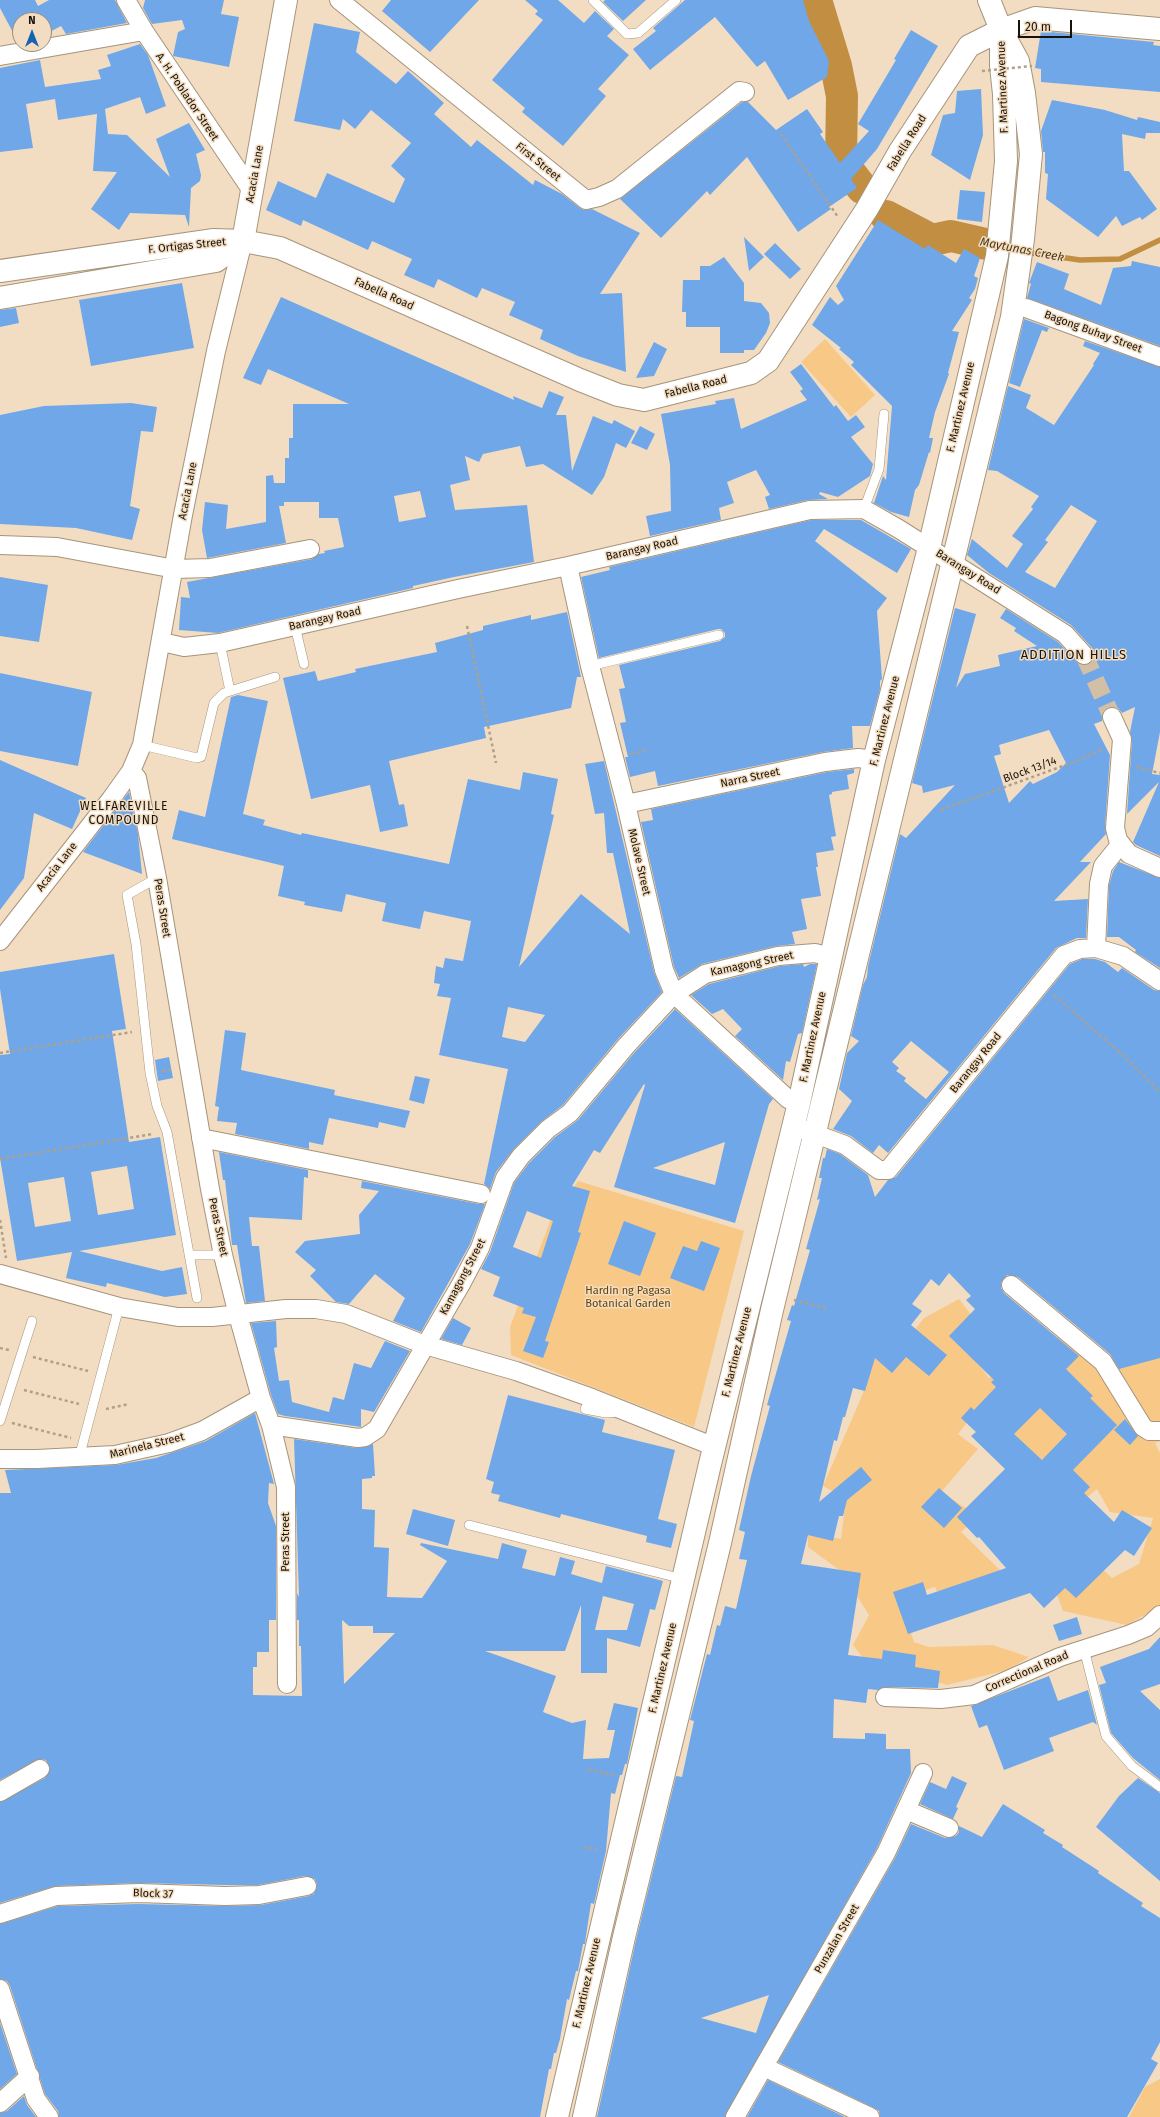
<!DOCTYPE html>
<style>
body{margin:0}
#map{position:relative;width:1160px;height:2117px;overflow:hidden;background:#f2ddc2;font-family:"Fira Sans",sans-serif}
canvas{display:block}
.north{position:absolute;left:12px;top:12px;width:40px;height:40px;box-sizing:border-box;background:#f2ddc2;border:1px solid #9b8c78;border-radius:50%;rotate:0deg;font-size:11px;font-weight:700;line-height:16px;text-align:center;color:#191208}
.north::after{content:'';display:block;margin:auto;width:14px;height:18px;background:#1763b2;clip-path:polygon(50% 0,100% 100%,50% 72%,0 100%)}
.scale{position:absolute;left:1018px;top:20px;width:54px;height:18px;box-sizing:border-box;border:2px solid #191208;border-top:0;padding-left:5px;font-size:12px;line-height:14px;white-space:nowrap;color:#191208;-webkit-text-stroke:3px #f2ddc2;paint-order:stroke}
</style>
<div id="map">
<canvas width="1160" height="2117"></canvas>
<div class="north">N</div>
<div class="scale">20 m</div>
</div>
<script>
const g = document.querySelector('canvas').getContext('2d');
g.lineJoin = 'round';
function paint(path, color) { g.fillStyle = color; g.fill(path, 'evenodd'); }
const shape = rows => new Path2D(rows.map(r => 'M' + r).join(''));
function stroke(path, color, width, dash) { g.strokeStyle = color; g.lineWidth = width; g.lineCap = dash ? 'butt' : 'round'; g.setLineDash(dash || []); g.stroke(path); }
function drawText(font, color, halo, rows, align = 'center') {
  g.font = font + ' "Fira Sans",sans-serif'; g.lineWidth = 3; g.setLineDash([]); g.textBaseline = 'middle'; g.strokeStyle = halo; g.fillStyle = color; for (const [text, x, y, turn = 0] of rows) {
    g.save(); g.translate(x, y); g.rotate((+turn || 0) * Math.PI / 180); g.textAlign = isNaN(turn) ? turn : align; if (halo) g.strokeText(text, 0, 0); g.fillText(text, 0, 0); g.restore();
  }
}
const green = shape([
 [825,339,875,395,851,417,801,362],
 [578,1181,744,1231,694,1427,511,1355,510,1327,551,1219],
 [959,1299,985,1333,972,1356,989,1378,1014,1368,1037,1366,1059,1335,1115,1360,1160,1308,1160,1441,1155,1443,1160,1453,1160,1606,1127,1625,1063,1611,1053,1584,1090,1557,1112,1578,1139,1564,1153,1518,1110,1512,1097,1489,1071,1511,1067,1464,1039,1459,979,1408,958,1434,978,1449,941,1492,978,1516,961,1532,1000,1570,938,1594,935,1587,900,1598,914,1642,929,1647,993,1645,1029,1657,1008,1670,947,1685,863,1658,853,1645,869,1615,842,1572,808,1547,808,1533,841,1539,846,1498,823,1486,867,1384,866,1346,892,1359,924,1318],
 [1160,2079,1160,2117,1129,2117,1145,2087]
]);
const stream = shape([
 [1025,252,1080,260,1120,259,1160,240]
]);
const river = shape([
 [816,0,836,66,842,96,841,161,862,188],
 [886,216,932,240,951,236,986,244]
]);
const building = shape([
 [0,0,35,0,38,6,49,0,115,0,127,23,66,34,61,26,44,35,44,20,20,20,18,42,0,8],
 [145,0,224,0,221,14,239,17,229,67,173,56,178,32,185,29,182,20,152,24,143,8],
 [391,0,479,0,430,52,382,11],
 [525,0,558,0,584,23,595,11,614,29,607,36,629,55,598,89,606,96,563,146,522,112,525,108,492,80,543,20,535,14,538,11],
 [605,0,646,0,623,21,603,2],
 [685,0,803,0,809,21,829,61,827,77,788,100,765,61,757,67,715,17,650,70,633,49,656,31,653,28],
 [314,23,360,32,356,52,396,84,408,71,444,103,434,114,471,147,477,140,533,185,535,180,562,194,580,208,584,210,592,209,640,233,600,294,622,293,626,372,578,356,540,339,543,330,509,315,515,302,482,288,477,298,438,279,434,288,404,275,412,259,372,241,368,250,303,220,301,226,266,210,278,181,316,198,327,173,394,203,405,179,391,166,411,143,371,110,355,129,343,119,340,130,294,121],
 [911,30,938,46,877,149,851,179,857,188,829,207,831,209,798,232,747,157,710,195,707,191,661,238,620,199,742,102,748,102,776,130,807,109,823,132,820,134,840,163,869,131,858,124,896,60,894,59],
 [1041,31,1154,42,1153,45,1160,46,1160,92,1041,82,1041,69,1035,68],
 [140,44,148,55,166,106,146,114,140,97,105,109,108,134,127,135,170,177,156,139,189,123,205,150,196,154,201,175,200,181,191,188,189,227,185,215,130,213,119,230,91,209,117,172,93,171,97,114,58,120,55,99,26,104,33,148,0,152,0,68,40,60,45,87,101,79,98,70,111,66,107,55],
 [981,89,983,135,970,180,931,155,943,115,955,113,957,91],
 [1052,100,1105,110,1137,120,1138,117,1160,122,1160,133,1146,133,1145,139,1122,134,1124,171,1129,171,1157,209,1142,220,1140,217,1122,226,1116,216,1098,237,1046,199,1048,174,1045,173,1045,152,1043,152,1041,131],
 [960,190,985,192,982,222,957,219],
 [878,220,925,249,928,245,956,263,964,249,980,258,974,276,978,278,975,289,969,298,972,300,952,331,959,332,948,373,949,374,935,412,929,438,933,438,930,453,929,452,919,485,915,490,909,517,891,512,874,503,883,476,886,480,892,406,851,365,854,362,839,349,841,348,812,325,830,297,838,305,844,300,836,286],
 [744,237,764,257,749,271],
 [775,243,801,269,790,279,764,254],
 [724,257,744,283,744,301,761,303,769,313,770,323,766,333,754,350,744,350,744,353,720,353,720,327,686,327,686,312,682,312,683,280,700,280,700,266,710,266],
 [1132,261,1160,267,1160,346,1027,298,1031,284,1029,283,1037,262,1069,274,1064,289,1101,305,1113,268,1131,266],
 [182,283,194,348,91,366,79,300],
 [281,297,514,400,513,396,542,408,549,391,564,397,556,415,566,415,572,471,593,416,612,424,614,420,635,431,626,448,616,443,604,477,592,495,543,464,526,467,520,446,483,454,479,462,465,456,470,480,450,485,455,510,527,505,534,562,454,577,413,586,413,588,218,633,179,630,181,597,190,598,187,582,312,559,319,554,325,553,324,551,344,547,338,518,319,518,319,502,284,502,284,506,279,506,286,543,207,558,202,530,205,502,228,505,226,529,266,522,266,476,273,475,274,483,285,483,285,458,289,458,289,438,293,438,293,404,349,404,268,369,261,385,243,378],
 [420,491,426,517,399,522,394,496],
 [16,308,19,323,0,327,0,310],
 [1024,319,1049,328,1047,332,1042,330,1020,387,1009,383],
 [1085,341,1160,367,1160,732,1152,774,1160,775,1160,856,1136,845,1133,842,1159,782,1127,814,1132,740,1130,732,1135,707,1122,713,1118,708,1108,707,1103,711,1102,721,1094,724,1110,755,1105,827,1106,834,1080,862,1091,862,1054,901,1088,899,1086,938,1077,938,1056,948,888,1153,879,1145,873,1153,851,1136,833,1129,852,1101,839,1089,847,1053,859,1041,851,1036,863,985,867,977,868,966,900,834,906,838,955,785,923,793,922,786,912,783,955,608,976,614,956,688,965,674,1000,666,998,655,1037,646,1014,631,1016,628,1000,618,1006,609,1058,642,1080,665,1091,663,1094,658,1092,648,1071,625,989,573,967,555,972,539,1007,568,1023,544,1012,536,1033,509,1031,507,1039,496,997,471,988,470,1008,386,1031,395,1026,408,1054,425,1094,365,1093,364,1100,353,1083,346],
 [1071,505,1097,521,1055,588,1025,572,1048,542,1045,540],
 [1049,730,1066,763,1057,772,1033,784,1030,781,1009,803,994,756,1001,754,999,745],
 [911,1041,949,1072,926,1099,904,1081,906,1078,896,1071,899,1068,892,1062],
 [654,342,667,349,654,376,636,378],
 [801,364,834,407,836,405,848,421,856,415,865,427,851,437,873,464,870,476,838,497,820,492,819,494,828,499,808,500,769,509,765,497,770,495,756,470,727,482,734,503,719,508,721,520,650,536,646,516,671,511,670,465,661,414,716,404,715,401,734,398,741,429,807,400,800,391,803,389,790,372],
 [131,403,157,407,153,432,141,431,130,506,140,509,132,540,76,528,0,524,0,415,44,406],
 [640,426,655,434,647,450,631,443],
 [811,520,861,520,911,549,897,573,824,529,815,541,887,598,877,611,882,679,880,681,880,689,870,726,852,726,853,748,823,752,658,786,655,771,630,777,625,757,628,757,620,723,626,722,619,689,625,688,619,665,720,641,725,637,725,633,721,629,718,629,599,658,581,577,610,570,609,567],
 [0,577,48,585,39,642,0,636],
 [567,612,581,677,577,677,571,708,484,727,486,738,389,761,399,805,404,804,408,826,380,832,370,785,311,799,283,678,315,671,318,681,356,672,355,669,437,652,435,643,483,630,483,626,531,615,531,620],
 [0,673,92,692,78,766,0,751],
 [238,695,268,701,243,814,265,820,263,825,301,835,302,833,449,864,468,779,520,790,523,772,558,779,551,814,554,815,519,967,581,894,630,934,613,853,607,853,604,813,595,814,585,764,604,761,654,972,662,992,618,1039,563,1105,541,1122,514,1149,496,1172,490,1189,484,1184,508,1069,439,1055,451,998,437,996,440,984,434,983,436,966,443,968,445,958,463,961,471,921,424,911,420,929,382,921,386,903,346,894,342,912,304,905,305,902,278,896,284,866,172,839,179,810,205,817,231,697],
 [508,1007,545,1015,525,1042,502,1037],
 [0,760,86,798,72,829,34,813,24,878,0,910],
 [854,769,854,773,847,775,849,789,832,792,832,794,829,795,836,836,831,837,834,850,816,853,818,867,816,867,821,896,801,899,807,929,792,932,795,944,776,946,702,964,679,978,674,967,641,822,653,820,651,809,827,772],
 [129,792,138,834,142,874,83,852],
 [1119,862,1160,878,1160,968,1135,952,1136,950,1119,937,1107,937,1109,885,1113,871],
 [114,954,126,1029,112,1031,129,1142,160,1137,176,1235,79,1251,162,1271,182,1267,187,1294,165,1297,107,1283,106,1287,66,1278,72,1252,17,1261,0,1158,0,1055,10,1054,0,989,0,972],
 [127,1166,134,1209,98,1215,91,1172],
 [64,1177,71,1221,35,1227,28,1183],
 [1082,959,1095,959,1105,962,1118,972,1122,968,1154,990,1160,991,1160,1358,1119,1369,1110,1354,1018,1277,1007,1275,1001,1283,1001,1288,1004,1293,1079,1356,1066,1369,1093,1396,1090,1398,1117,1425,1073,1470,1090,1487,1084,1493,1114,1522,1122,1510,1152,1528,1134,1556,1125,1550,1076,1598,1065,1588,1044,1608,1030,1593,908,1634,893,1592,923,1582,927,1595,1006,1568,979,1537,977,1538,957,1517,1005,1469,971,1436,976,1432,961,1418,971,1407,974,1410,996,1387,991,1382,994,1380,949,1336,975,1309,966,1300,971,1296,949,1273,939,1286,931,1279,912,1304,922,1311,911,1325,947,1355,929,1376,906,1357,892,1373,875,1358,865,1391,853,1388,845,1417,843,1417,837,1441,834,1440,819,1502,861,1467,872,1480,847,1500,843,1516,839,1516,833,1541,808,1535,801,1564,861,1573,848,1655,882,1659,883,1650,916,1655,915,1667,940,1671,938,1688,885,1687,878,1690,868,1689,866,1703,834,1699,833,1738,865,1739,865,1733,886,1734,886,1749,910,1749,911,1773,877,1848,725,2117,597,2117,636,1940,676,1776,682,1777,694,1721,690,1720,707,1654,710,1655,717,1625,720,1626,725,1606,736,1609,747,1560,739,1559,745,1532,739,1530,751,1476,770,1406,767,1405,791,1321,787,1320,792,1305,794,1306,810,1250,806,1249,820,1199,817,1200,822,1178,819,1178,823,1158,825,1158,827,1149,840,1154,868,1175,875,1197,888,1180,896,1177,1070,964],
 [1040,1408,1067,1434,1042,1460,1014,1434],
 [769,1995,756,2033,701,2018],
 [803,964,804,967,810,964,817,964,802,1033,798,1034,790,1062,786,1061,783,1080,735,1036,742,1029,723,1009,712,1014,691,995,709,984,780,966],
 [675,1009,773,1099,769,1104,735,1223,614,1187,645,1085,644,1084,600,1153,594,1150,572,1186,590,1191,578,1232,581,1233,545,1341,549,1342,543,1358,523,1351,536,1317,522,1313,524,1308,493,1296,500,1277,481,1269,490,1252,514,1183,529,1163,555,1137,578,1120,634,1053],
 [725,1142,715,1185,653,1168],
 [527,1211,553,1221,541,1258,513,1247],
 [225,1030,246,1033,241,1070,335,1090,334,1095,410,1111,405,1128,379,1122,378,1128,329,1118,323,1145,309,1142,309,1149,235,1134,237,1123,217,1121,219,1107,215,1106],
 [169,1057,173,1078,158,1081,155,1060],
 [415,1076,430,1079,424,1104,409,1100],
 [219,1152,308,1170,308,1178,304,1177,302,1220,249,1217,252,1246,259,1246,265,1301,246,1303,237,1245,232,1245,225,1180,223,1180],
 [362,1181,479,1204,485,1204,470,1244,421,1332,393,1321,405,1298,375,1274,349,1304,336,1302,310,1276,316,1270,295,1252,305,1241,360,1234,359,1215,379,1191,361,1188],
 [624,1221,656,1233,640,1276,608,1264],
 [701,1241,720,1248,704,1291,670,1278,683,1246,697,1251],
 [453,1318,471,1328,462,1345,441,1339],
 [276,1321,277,1347,274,1348,279,1381,289,1380,292,1402,329,1412,333,1397,344,1400,354,1363,371,1368,385,1341,410,1351,374,1412,361,1409,361,1427,285,1416,278,1414,271,1395,251,1323],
 [508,1395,605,1420,602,1432,675,1450,658,1519,677,1524,671,1548,646,1542,647,1536,561,1514,560,1518,498,1501,500,1495,491,1493,494,1482,486,1479],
 [255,1413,274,1484,269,1483,268,1503,276,1526,276,1620,269,1620,269,1652,257,1652,257,1667,253,1667,253,1695,302,1696,301,1646,299,1646,299,1620,297,1620,297,1593,299,1597,294,1439,357,1448,373,1444,375,1476,372,1476,372,1478,362,1479,362,1509,375,1510,374,1547,389,1548,387,1597,422,1598,447,1561,420,1545,421,1543,498,1559,502,1543,527,1550,522,1568,555,1576,560,1557,575,1561,571,1574,602,1583,606,1566,663,1581,655,1610,650,1609,640,1647,607,1638,607,1673,581,1673,581,1605,565,1651,485,1651,556,1676,543,1712,572,1723,586,1720,583,1759,609,1758,615,1730,607,1730,614,1703,638,1708,627,1764,625,1764,622,1775,620,1775,615,1794,611,1793,606,1851,594,1904,591,1903,586,1936,585,1944,583,1944,578,1971,576,1971,569,2000,567,1999,560,2039,556,2053,554,2053,551,2069,549,2069,540,2117,59,2117,58,2111,45,2094,10,1986,7,1981,0,1979,0,1924,58,1906,139,1904,225,1906,261,1905,309,1896,314,1894,317,1884,315,1879,305,1876,258,1885,225,1885,139,1883,56,1886,0,1903,0,1802,45,1778,50,1769,46,1760,40,1759,0,1780,0,1493,11,1493,5,1470,116,1465,156,1458,206,1441],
 [603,1596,634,1604,627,1630,595,1630],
 [342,1620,349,1626,373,1626,373,1633,395,1633,344,1684],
 [1125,1419,1138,1436,1130,1445,1114,1430],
 [939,1488,962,1508,944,1528,921,1507],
 [413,1509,455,1520,448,1546,406,1534],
 [1077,1617,1082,1634,1059,1641,1053,1625],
 [1160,1637,1160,1684,1140,1691,1160,1710,1160,1780,1133,1758,1111,1733,1099,1685,1106,1683,1100,1667,1149,1649],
 [1049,1676,1058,1701,1088,1690,1097,1725,1093,1722,1049,1738,1054,1751,1004,1770,987,1725,979,1728,971,1706],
 [952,1776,967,1783,956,1807,958,1808,953,1819,920,1804,930,1782,946,1789],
 [1138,1778,1160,1793,1160,1881,1096,1827,1119,1796],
 [1003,1804,1045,1830,1043,1833,1063,1845,1062,1847,1099,1871,1098,1873,1143,1903,1141,1906,1160,1918,1160,2042,1151,2059,1158,2063,1127,2117,880,2117,879,2111,874,2108,778,2062,895,1858,911,1824,945,1838,956,1836,959,1832,959,1826,982,1837],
 [0,2023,17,2074,0,2089],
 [768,2080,845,2117,747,2117],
 [24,2096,27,2105,36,2117,0,2117,0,2113,7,2111]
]);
const streetTunnel = shape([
 [1084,655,1112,717]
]);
const path = shape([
 [781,134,838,217],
 [467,626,496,763],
 [631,754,649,750],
 [1136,767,1160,773],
 [941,810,1074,762,1103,749],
 [1054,995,1126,1058,1160,1092],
 [0,1053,132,1032],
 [162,1071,173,1069],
 [0,1159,153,1134],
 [0,1220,6,1258],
 [794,1300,829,1309],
 [0,1348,9,1350],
 [33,1357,88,1371],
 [24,1390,79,1404],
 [106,1409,129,1404],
 [12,1423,71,1438],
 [588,1769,617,1776],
 [583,1847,600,1850]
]);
const lane = shape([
 [593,0,627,34,638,33,676,0],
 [864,509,879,469,884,414],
 [295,626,304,664],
 [220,643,230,691],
 [590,666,719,635],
 [142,745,197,758,201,757,214,703,224,693,275,677],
 [157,878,127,895,136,944,150,1073,157,1106,167,1132,197,1298],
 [189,1255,223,1255],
 [592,1398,585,1409,606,1413,618,1412],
 [0,1421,32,1321],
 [79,1458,119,1307],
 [469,1525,683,1579],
 [1084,1649,1106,1736,1132,1766,1160,1787]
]);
const street = shape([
 [126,0,144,31,252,191],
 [339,0,586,200,599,197,617,189,739,91,745,92],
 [0,56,144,31],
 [1026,308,1160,357],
 [0,545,57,547,175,569,210,568,310,549],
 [568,566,590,666,626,804,664,970,674,994,788,1099,799,1103],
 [162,642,184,647,220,643,458,589,568,566,810,510,864,509,899,529,1065,634,1084,655],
 [1112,717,1122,739,1115,828,1118,840,1129,854,1160,868],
 [131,771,137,778,157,878,210,1189,223,1255,238,1315,261,1398,271,1425,286,1487,287,1684],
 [626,804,825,762,858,758,874,760],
 [0,941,111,799,131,771,142,745,183,515,216,351,243,241],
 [1096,948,1099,884,1103,866,1120,845],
 [802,1129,845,1145,879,1170,888,1170,1064,955,1080,949,1096,948,1123,956,1160,981],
 [201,1138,481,1194],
 [0,1274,119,1307,178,1317,212,1317,286,1309,316,1309,346,1314,425,1345,516,1371,592,1398,715,1447],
 [1011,1285,1103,1362,1143,1427,1149,1431,1160,1431],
 [271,1425,358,1438,365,1437,377,1429,461,1284,480,1248,505,1178,521,1156,548,1129,570,1113,626,1046,674,994,705,974,778,956,815,953,830,957],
 [0,1459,37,1459,115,1455,169,1443,202,1431,261,1398],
 [885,1697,941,1699,974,1695,1060,1657,1128,1635,1147,1627,1160,1615],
 [0,1792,40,1769],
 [906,1810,949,1828],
 [0,1914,56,1896,139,1893,225,1896,259,1895,307,1886],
 [0,1989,36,2099,49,2117],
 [764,2067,870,2117],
 [0,2103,30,2076],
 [735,2117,886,1853,923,1773]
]);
const secondary = shape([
 [243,241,286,0],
 [0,271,214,240,243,241,280,248,580,380,618,395,644,400,751,373,768,361,867,209,900,151,969,46,1001,30,1035,18,1160,29],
 [0,298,216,261,243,241],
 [557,2117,710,1464,799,1103,874,760,929,548,997,256,1006,161,1004,94,1001,66,1001,31],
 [584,2117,624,1937,720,1543,772,1310,1012,317,1023,239,1031,154,1024,93,1018,61,1001,30,989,0]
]);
const pathBridge = shape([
 [982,71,1032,66]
]);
const streetNames = [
 ["F. Martinez Avenue",1003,87,-92],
 ["A. H. Poblador Street",187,97,56],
 ["Fabella Road",907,143,-58],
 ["First Street",538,162,39],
 ["Acacia Lane",255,174,-80],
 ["F. Ortigas Street",187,246,-6],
 ["Fabella Road",384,294,24],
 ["Bagong Buhay Street",1093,332,20],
 ["Fabella Road",696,387,-14],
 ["F. Martinez Avenue",961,407,-77],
 ["Acacia Lane",188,491,-79],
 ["Barangay Road",642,549,-13],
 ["Barangay Road",968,572,32],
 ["Barangay Road",325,619,-13],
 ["F. Martinez Avenue",885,721,-76],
 ["Block 13/14",1030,770,-20],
 ["Narra Street",750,778,-12],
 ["Molave Street",639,862,77],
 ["Acacia Lane",57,867,-52],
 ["Peras Street",162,908,81],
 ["Kamagong Street",752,964,-12],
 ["F. Martinez Avenue",813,1037,-78],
 ["Barangay Road",976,1063,-51],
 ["Peras Street",218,1227,78],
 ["Kamagong Street",463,1277,-62],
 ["F. Martinez Avenue",737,1352,-76],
 ["Marinela Street",147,1446,-14],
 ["Peras Street",286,1542,-90],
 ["F. Martinez Avenue",663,1668,-77],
 ["Correctional Road",1027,1672,-23],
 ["Block 37",153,1894,2],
 ["Punzalan Street",837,1939,-60],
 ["F. Martinez Avenue",587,1983,-77]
];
const parkNames = [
 ["Hardin ng Pagasa",628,1291],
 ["Botanical Garden",628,1304]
];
const waterNames = [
 ["Maytunas Creek",1022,250,11]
];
const neighbourhoodNames = [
 ["WELFAREVILLE",124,807],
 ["COMPOUND",124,821]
];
const quarterNames = [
 ["ADDITION HILLS",1074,655]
];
paint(green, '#f8c887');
stroke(stream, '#c28e42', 5.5);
stroke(river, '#c28e42', 32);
paint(building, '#70a7e8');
stroke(streetTunnel, '#d1bfa6', 18, [18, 9]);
stroke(lane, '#a7947b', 10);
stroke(street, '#a7947b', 20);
stroke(secondary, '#a7947b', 24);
stroke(path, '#b09f89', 2.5, [3, 3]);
stroke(lane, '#fff', 9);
stroke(street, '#fff', 18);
stroke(secondary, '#fff', 22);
stroke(pathBridge, '#b09f89', 2.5, [3, 3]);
drawText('11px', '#191208', '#f2ddc2', streetNames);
drawText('11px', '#654303', '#f2ddc2', parkNames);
drawText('italic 12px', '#4d3716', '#f2ddc2', waterNames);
g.letterSpacing = '1px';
drawText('12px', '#191208', '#f2ddc2', neighbourhoodNames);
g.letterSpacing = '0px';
g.letterSpacing = '1px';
drawText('13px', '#191208', '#f2ddc2', quarterNames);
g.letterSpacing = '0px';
</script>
